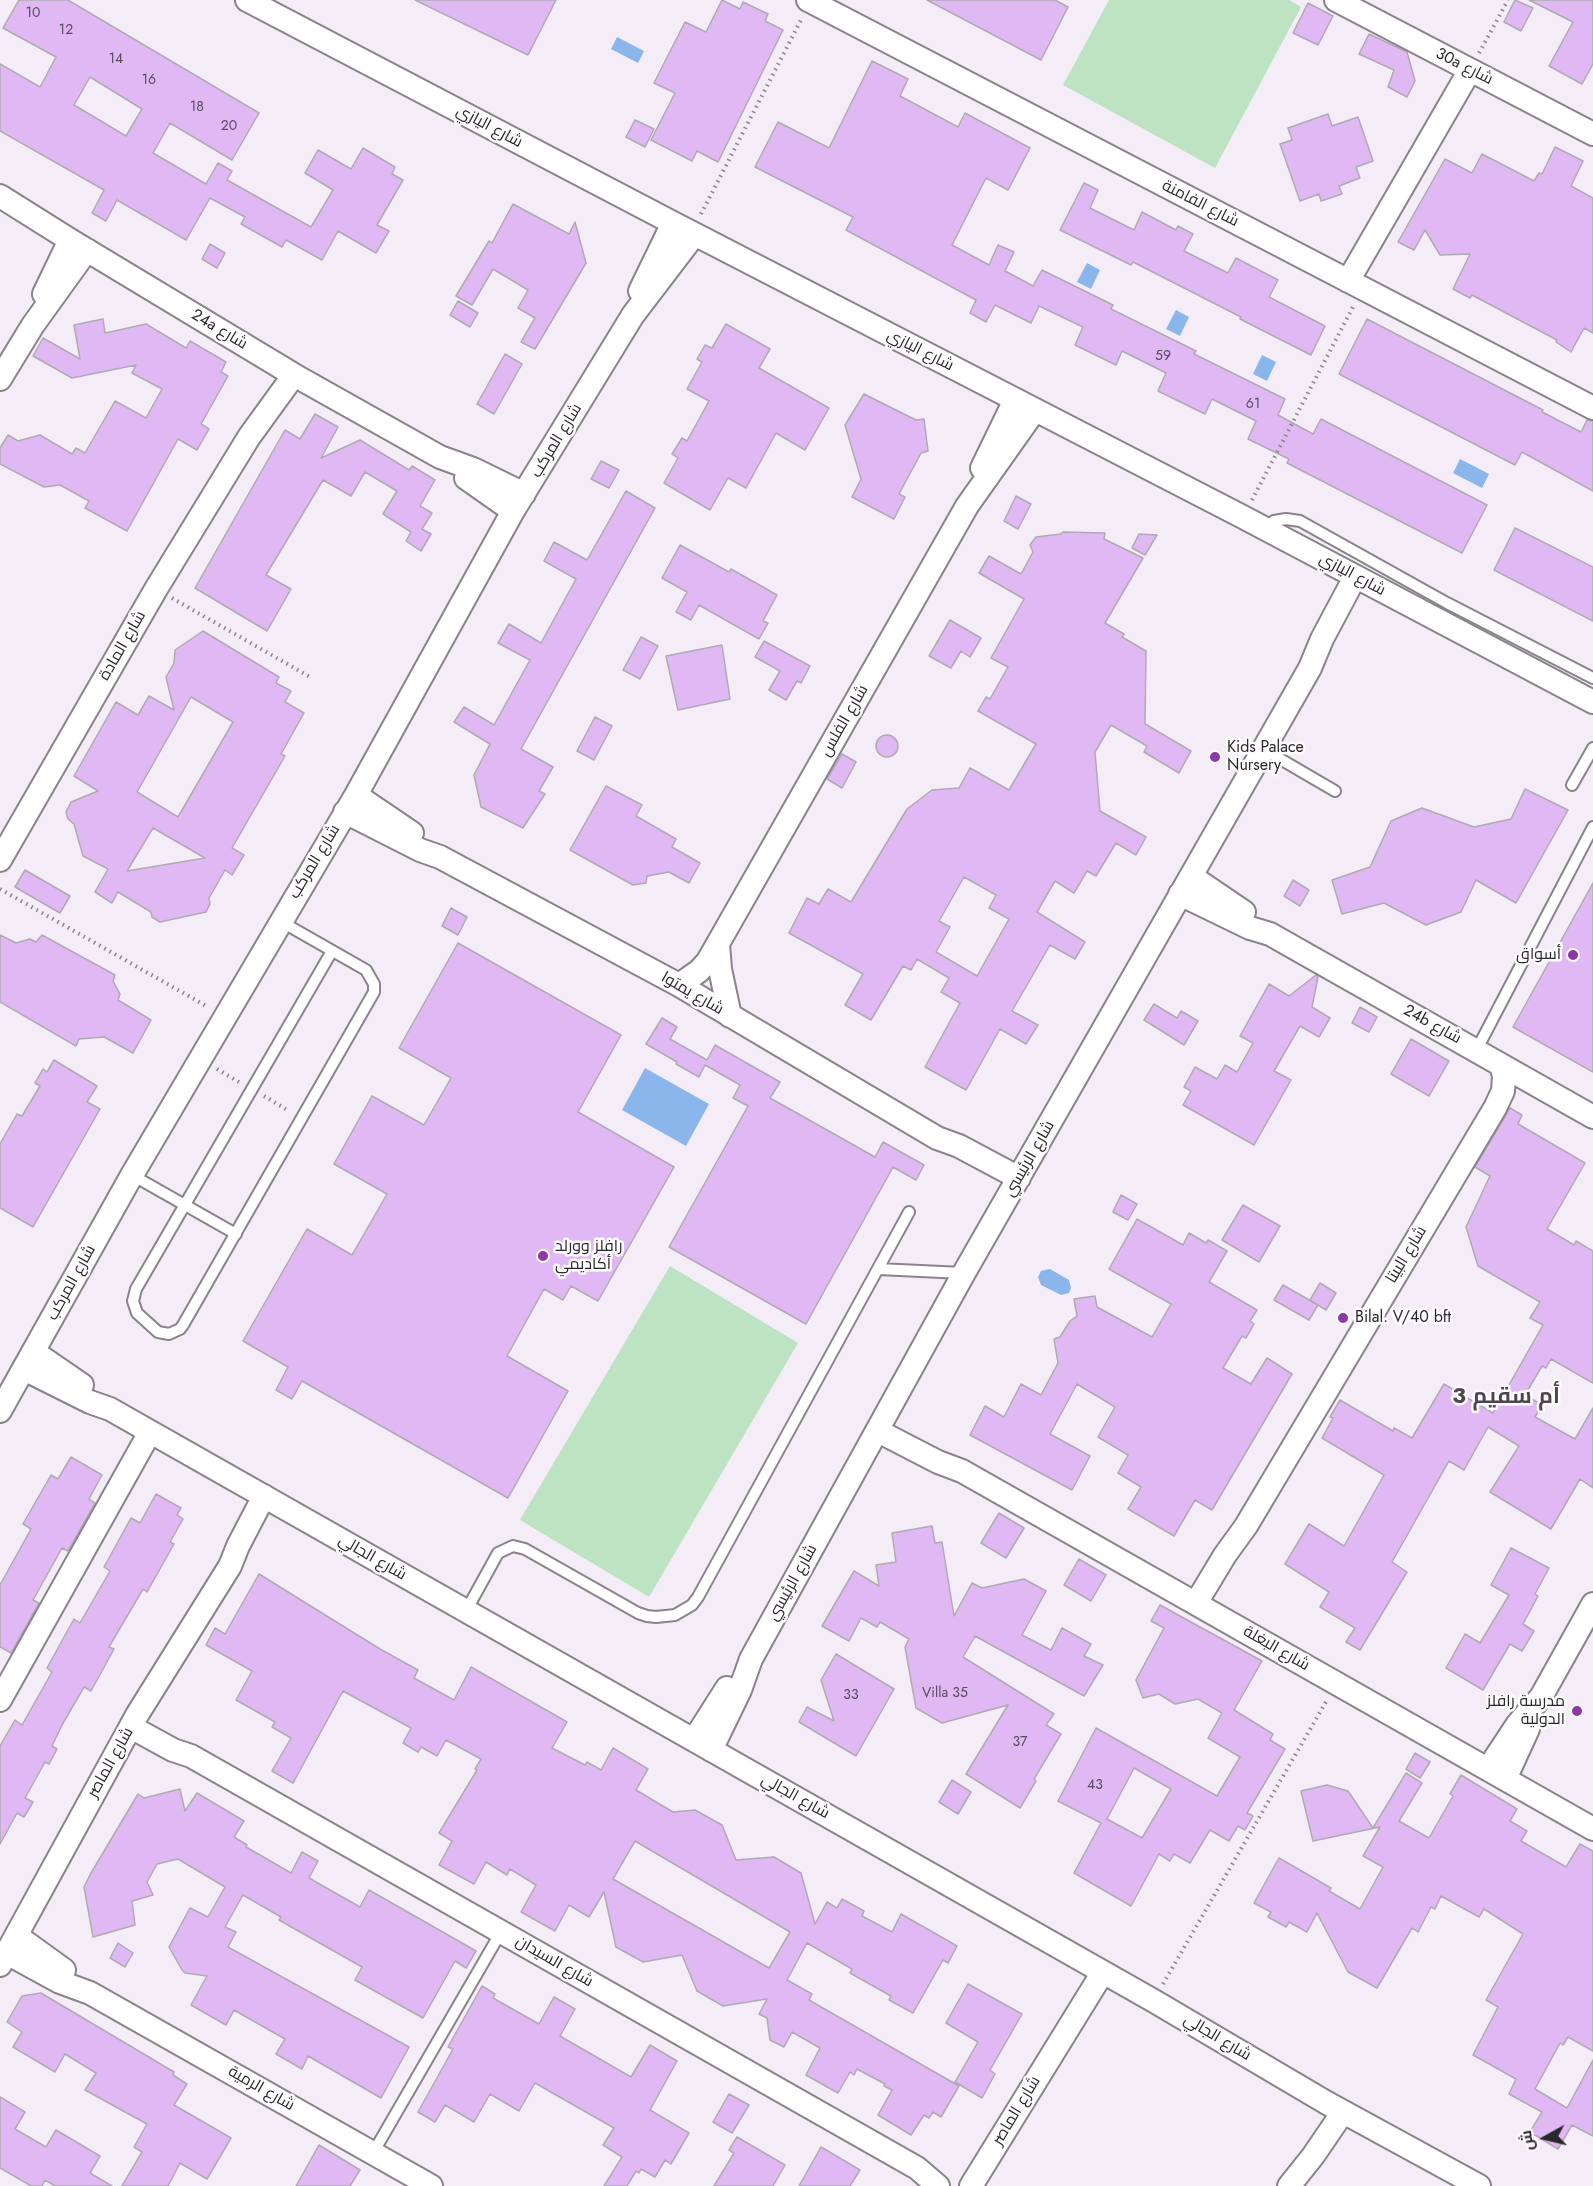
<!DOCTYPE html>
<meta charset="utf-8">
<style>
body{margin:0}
#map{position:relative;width:1593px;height:2186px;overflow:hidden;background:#f4ecf7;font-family:Jost,Cairo,sans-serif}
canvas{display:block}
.north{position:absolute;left:1515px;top:2108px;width:60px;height:60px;-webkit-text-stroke:4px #fefcfe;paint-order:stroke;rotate:262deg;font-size:16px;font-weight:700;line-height:24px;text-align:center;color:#2a282c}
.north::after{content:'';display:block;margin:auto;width:21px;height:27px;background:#2a282c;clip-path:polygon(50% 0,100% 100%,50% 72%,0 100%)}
</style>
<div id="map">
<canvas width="1593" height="2186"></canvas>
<div class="north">ش</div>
</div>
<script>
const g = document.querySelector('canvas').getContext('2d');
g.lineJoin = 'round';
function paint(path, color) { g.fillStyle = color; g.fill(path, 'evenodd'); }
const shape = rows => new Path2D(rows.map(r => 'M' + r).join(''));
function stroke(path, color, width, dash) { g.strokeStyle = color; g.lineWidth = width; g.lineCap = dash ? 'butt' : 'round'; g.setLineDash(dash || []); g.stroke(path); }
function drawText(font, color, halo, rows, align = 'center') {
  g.font = font + ' Jost,Cairo,sans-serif'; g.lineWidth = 5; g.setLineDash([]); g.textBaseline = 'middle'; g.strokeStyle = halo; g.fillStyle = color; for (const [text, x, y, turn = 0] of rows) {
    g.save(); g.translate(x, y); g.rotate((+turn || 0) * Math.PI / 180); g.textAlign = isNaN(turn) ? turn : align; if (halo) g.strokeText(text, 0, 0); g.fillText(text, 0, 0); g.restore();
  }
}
const green = shape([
 [1109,0,1289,0,1301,7,1215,168,1063,85],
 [670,1266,798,1343,649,1597,520,1520]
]);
const water = shape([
 [617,37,644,51,638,63,611,49],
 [1087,263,1100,270,1091,289,1077,282],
 [1176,310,1189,317,1180,336,1166,329],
 [1262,355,1276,362,1267,381,1253,374],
 [1460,459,1489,474,1482,488,1453,473],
 [645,1068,709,1104,686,1146,622,1110],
 [1050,1269,1069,1280,1071,1288,1069,1293,1061,1295,1041,1285,1038,1277,1041,1271]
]);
const building = shape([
 [19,0,68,0,259,113,232,160,170,123,153,153,206,184,218,163,232,171,227,180,311,227,333,190,305,173,318,150,351,169,363,148,395,167,392,174,403,180,377,225,389,231,376,253,338,231,322,260,286,240,282,247,241,224,245,217,210,198,186,240,117,200,106,221,92,213,104,190,0,131,0,64,40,87,56,57,3,28,19,0],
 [90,77,142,109,126,136,74,105,90,77],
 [415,0,556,0,528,55,415,0],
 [722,0,740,9,743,2,768,14,765,21,783,30,718,162,697,151,692,161,651,140,675,93,654,83,685,22,706,32,722,0],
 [927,0,1055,0,1068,7,1041,60,927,0],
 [1515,0,1533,8,1521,31,1504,22,1515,0],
 [1529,0,1593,0,1593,64,1582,84,1549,66,1573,22,1529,0],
 [1308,3,1333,16,1318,45,1293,33,1308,3],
 [1369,34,1407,52,1415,81,1407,97,1388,87,1394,70,1359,54,1369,34],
 [872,61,908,79,900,96,958,127,965,113,1030,148,1008,190,986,178,952,245,989,265,998,245,1014,252,1005,271,1033,286,1042,270,1113,305,1111,309,1196,351,1194,354,1285,399,1278,415,1313,434,1321,419,1487,505,1462,553,1287,463,1289,459,1248,439,1256,421,1212,399,1205,414,1158,391,1166,373,1122,351,1116,365,1075,345,1083,327,1039,306,1031,323,995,305,986,322,970,313,976,300,846,230,853,217,755,167,778,122,829,148,872,61],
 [1328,114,1332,126,1358,117,1373,161,1356,167,1360,178,1339,186,1342,194,1321,201,1319,194,1300,201,1280,144,1292,140,1288,128,1328,114],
 [635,120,654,129,645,147,626,137,635,120],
 [1555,147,1583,161,1571,186,1593,198,1593,333,1584,328,1571,352,1556,342,1557,340,1472,295,1470,298,1453,289,1470,254,1440,255,1425,230,1414,250,1398,242,1445,159,1472,173,1482,154,1534,181,1539,173,1542,174,1555,147],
 [1084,183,1098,190,1090,208,1134,230,1142,212,1176,230,1178,226,1193,234,1184,251,1228,273,1236,258,1278,280,1269,297,1325,326,1311,355,1240,319,1241,317,1133,262,1131,265,1060,230,1084,183],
 [513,204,569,234,575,222,586,263,535,349,521,342,535,318,518,308,528,290,493,269,472,305,456,296,489,241,492,243,513,204],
 [210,244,225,253,217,268,202,259,210,244],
 [458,301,478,313,470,327,450,315,458,301],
 [103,319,105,333,146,324,186,348,190,341,226,362,221,372,228,376,201,424,209,429,197,450,178,439,127,531,85,508,89,501,60,485,44,487,0,464,0,448,8,435,18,441,40,435,72,454,76,448,85,453,115,401,146,418,162,389,132,373,136,365,72,378,33,356,43,338,80,359,74,325,103,319],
 [1367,319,1543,410,1542,412,1581,432,1587,420,1593,421,1593,491,1522,452,1515,465,1339,374,1367,319],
 [726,324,770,349,759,368,829,408,805,450,776,433,746,488,728,478,710,510,664,483,678,458,672,454,682,438,687,441,709,401,687,389,702,362,697,359,705,345,712,348,726,324],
 [505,354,522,364,494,414,477,404,505,354],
 [864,394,916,420,924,419,928,451,921,453,899,494,905,497,894,519,852,497,861,479,845,425,864,394],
 [315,414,338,427,321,458,360,440,409,470,412,466,435,480,420,506,432,513,422,529,431,534,421,551,406,541,411,532,383,514,397,491,365,472,351,496,323,480,266,575,291,589,267,631,195,588,285,430,300,439,315,414],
 [601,461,619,470,609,488,591,479,601,461],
 [626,491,655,508,521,749,553,767,539,791,545,794,523,828,481,807,474,775,490,744,454,722,464,707,494,725,530,660,498,643,509,624,541,643,576,579,544,561,554,542,587,560,626,491],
 [1016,496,1031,504,1018,529,1004,521,1016,496],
 [1515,528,1593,567,1593,621,1494,570,1515,528],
 [1063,532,1105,533,1104,539,1143,558,1105,623,1124,634,1122,637,1146,651,1145,724,1191,751,1179,773,1144,752,1147,746,1111,725,1095,752,1100,811,1146,837,1136,855,1116,843,1096,876,1087,871,1074,893,1055,881,1037,912,1085,942,1075,959,1050,945,1012,1011,1038,1025,1026,1044,1000,1029,966,1090,925,1067,960,1003,941,992,949,978,917,959,911,970,903,966,871,1020,845,1005,863,974,789,933,807,898,819,904,828,889,851,902,907,809,932,790,959,788,970,768,1009,790,1036,744,978,711,986,697,990,699,1008,667,991,658,1024,599,979,573,989,556,1021,574,1033,552,1030,545,1036,537,1061,534,1063,532],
 [964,877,996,895,989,908,1009,919,977,976,936,952,950,927,939,921,964,877],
 [1139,534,1157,535,1145,555,1132,548,1139,534],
 [680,545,729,572,731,569,777,595,763,621,768,623,759,639,699,605,691,620,676,612,687,592,662,578,680,545],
 [950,620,981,638,970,657,961,651,951,668,929,656,950,620],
 [203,631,279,677,276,683,291,691,285,702,304,713,281,754,285,756,232,848,244,855,232,875,225,870,209,898,210,904,206,912,160,922,152,917,151,912,118,892,112,903,95,892,108,869,83,856,74,824,68,819,66,812,71,802,98,791,74,776,116,702,138,715,149,696,174,710,166,677,174,663,175,650,203,631],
 [191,697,233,722,178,817,137,792,191,697],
 [153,828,205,858,127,871,153,828],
 [641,637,658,646,640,679,623,670,641,637],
 [764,641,810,666,801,683,797,681,786,700,769,690,780,671,755,657,764,641],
 [722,645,730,699,678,710,666,656,722,645],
 [595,717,612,726,594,760,577,751,595,717],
 '876 746a11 11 0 1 1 22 0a11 11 0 1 1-22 0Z',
 [842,754,856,762,842,788,827,779,842,754],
 [606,786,642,805,636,816,676,839,672,847,700,863,689,883,669,872,647,876,646,883,633,885,570,850,606,786],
 [1525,789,1568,810,1516,903,1476,880,1461,912,1426,925,1384,903,1342,914,1332,880,1370,867,1391,821,1422,808,1474,827,1511,819,1525,789],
 [25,870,70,896,60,913,15,887,25,870],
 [1293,880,1309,890,1300,906,1284,896,1293,880],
 [1593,883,1593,1072,1513,1027,1593,883],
 [451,908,467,917,458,935,442,926,451,908],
 [0,935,16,943,30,939,36,942,42,935,115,975,113,981,120,994,118,1000,151,1020,133,1053,104,1037,79,1039,76,1046,0,1002,0,935],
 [458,943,621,1035,578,1112,674,1167,598,1301,571,1286,563,1300,544,1289,507,1356,568,1391,508,1498,302,1381,292,1399,276,1390,288,1367,243,1341,307,1229,352,1255,387,1194,334,1164,372,1096,424,1125,451,1078,399,1048,458,943],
 [1316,975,1318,977,1312,1007,1330,1018,1319,1037,1300,1026,1274,1071,1291,1080,1254,1145,1183,1105,1191,1091,1184,1087,1195,1067,1217,1079,1225,1065,1237,1072,1253,1043,1240,1036,1269,984,1289,996,1316,975],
 [1154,1004,1177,1018,1181,1011,1198,1021,1184,1045,1144,1020,1154,1004],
 [1360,1007,1377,1017,1369,1032,1352,1023,1360,1007],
 [662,1018,677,1027,670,1039,707,1060,715,1045,780,1082,770,1098,875,1157,883,1142,924,1165,916,1180,893,1167,806,1324,669,1247,748,1106,733,1098,740,1085,705,1065,699,1077,676,1064,677,1062,646,1044,662,1018],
 [1411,1039,1449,1061,1429,1096,1391,1074,1411,1039],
 [54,1060,97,1086,87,1102,100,1109,33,1227,0,1208,0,1144,17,1114,22,1116,40,1086,35,1083,43,1069,47,1072,54,1060],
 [1510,1108,1522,1115,1518,1124,1585,1163,1547,1229,1574,1245,1576,1241,1593,1251,1593,1383,1551,1359,1546,1368,1542,1366,1525,1395,1542,1405,1535,1417,1575,1439,1593,1408,1593,1488,1580,1479,1551,1529,1490,1492,1519,1446,1488,1427,1464,1470,1449,1461,1392,1562,1407,1572,1360,1650,1346,1642,1355,1628,1320,1607,1329,1592,1285,1564,1309,1524,1344,1546,1384,1475,1322,1438,1333,1418,1330,1417,1340,1400,1393,1431,1394,1428,1412,1438,1444,1384,1493,1413,1543,1325,1530,1318,1540,1302,1478,1266,1466,1227,1490,1176,1475,1167,1510,1108],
 [1121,1195,1137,1204,1128,1220,1113,1212,1121,1195],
 [1243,1205,1280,1226,1259,1262,1222,1240,1243,1205],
 [1137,1219,1183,1245,1189,1233,1206,1243,1208,1240,1227,1251,1209,1282,1257,1310,1250,1321,1254,1324,1246,1338,1242,1336,1223,1368,1251,1384,1267,1358,1292,1374,1212,1510,1195,1500,1174,1536,1128,1509,1141,1487,1118,1473,1128,1455,1098,1437,1115,1407,1077,1384,1050,1434,1090,1456,1072,1490,970,1435,985,1406,1004,1417,1021,1384,1041,1395,1058,1363,1054,1339,1060,1337,1070,1321,1077,1316,1074,1299,1095,1296,1097,1307,1152,1337,1171,1304,1109,1269,1137,1219],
 [1320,1283,1336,1293,1326,1310,1310,1300,1320,1283],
 [1283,1285,1318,1305,1309,1320,1274,1300,1283,1285],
 [71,1457,102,1475,89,1499,95,1503,68,1551,62,1548,33,1600,39,1603,11,1653,0,1647,0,1585,31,1529,23,1524,51,1475,58,1479,71,1457],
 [156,1494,181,1508,177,1515,183,1519,170,1542,174,1544,147,1592,143,1589,109,1647,114,1649,91,1691,84,1687,62,1725,52,1746,57,1749,49,1764,45,1762,25,1798,33,1802,24,1817,17,1813,0,1844,0,1746,15,1720,22,1725,52,1672,47,1668,74,1619,80,1623,110,1571,104,1567,131,1518,140,1523,156,1494],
 [999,1513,1024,1528,1006,1558,981,1543,999,1513],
 [932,1526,935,1543,942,1542,954,1616,972,1583,982,1588,1024,1579,1046,1591,1022,1635,1051,1650,1062,1628,1091,1644,1084,1656,1103,1665,1084,1696,975,1636,963,1657,1054,1714,1046,1725,1061,1734,1034,1779,1036,1781,1020,1808,966,1774,1008,1705,942,1723,916,1708,905,1647,909,1639,880,1622,877,1627,861,1618,849,1641,822,1626,854,1571,879,1586,876,1565,896,1562,892,1533,932,1526],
 [1511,1548,1549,1568,1535,1594,1538,1596,1523,1624,1534,1631,1522,1651,1510,1644,1483,1690,1446,1668,1465,1634,1480,1643,1509,1595,1491,1585,1511,1548],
 [1079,1559,1106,1575,1091,1601,1064,1585,1079,1559],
 [259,1574,380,1649,418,1670,414,1678,454,1700,471,1667,567,1722,552,1748,585,1765,587,1762,601,1770,613,1748,648,1769,636,1790,673,1812,695,1810,722,1825,736,1860,774,1857,801,1873,815,1924,827,1902,837,1908,842,1899,864,1911,862,1916,892,1932,901,1914,957,1946,948,1963,943,1960,913,2013,889,2000,891,1996,850,1973,852,1969,807,1943,787,1980,812,1994,809,2000,959,2086,941,2117,933,2112,929,2118,924,2115,911,2135,878,2115,892,2090,884,2086,885,2084,857,2069,854,2075,850,2072,838,2093,806,2075,820,2048,792,2032,784,2047,770,2040,767,2018,759,2014,767,1999,723,2006,697,1991,682,1955,643,1962,616,1947,604,1892,589,1917,569,1905,555,1931,521,1912,536,1885,510,1869,507,1875,486,1862,474,1884,439,1865,452,1841,439,1833,477,1770,475,1769,481,1759,446,1740,437,1756,421,1747,418,1752,403,1743,411,1728,343,1691,293,1783,272,1771,291,1738,272,1727,275,1722,236,1700,252,1671,206,1645,215,1628,225,1634,259,1574],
 [635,1841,790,1932,769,1968,613,1879,635,1841],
 [1160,1605,1262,1661,1234,1710,1273,1734,1270,1740,1285,1749,1247,1813,1253,1816,1245,1830,1238,1826,1229,1841,1210,1830,1190,1863,1174,1854,1170,1861,1159,1854,1131,1906,1074,1873,1101,1823,1058,1801,1096,1728,1217,1796,1240,1757,1208,1738,1222,1713,1198,1699,1175,1704,1159,1694,1143,1698,1136,1680,1164,1628,1151,1621,1160,1605],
 [1134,1768,1171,1789,1142,1838,1107,1819,1134,1768],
 [836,1654,894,1689,856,1756,799,1722,807,1707,834,1721,821,1680,836,1654],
 [1415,1753,1430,1762,1420,1778,1406,1769,1415,1753],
 [1406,1773,1422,1783,1399,1821,1429,1838,1453,1796,1450,1794,1461,1775,1517,1809,1510,1821,1527,1831,1521,1841,1566,1867,1580,1844,1593,1851,1593,2051,1568,2037,1563,2045,1560,2043,1535,2089,1567,2108,1593,2060,1593,2136,1572,2125,1558,2149,1530,2132,1542,2112,1509,2094,1516,2079,1473,2055,1498,2007,1486,2000,1523,1934,1484,1909,1479,1917,1441,1896,1435,1909,1431,1907,1418,1932,1412,1928,1377,1988,1348,1972,1317,1913,1307,1932,1289,1922,1286,1927,1268,1917,1271,1912,1254,1903,1279,1858,1331,1888,1329,1891,1360,1909,1383,1867,1363,1856,1380,1827,1313,1841,1301,1791,1327,1785,1348,1791,1373,1828,1406,1773],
 [952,1780,971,1792,958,1814,939,1802,952,1780],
 [180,1789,185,1811,197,1793,244,1821,234,1837,247,1845,246,1847,291,1873,302,1852,318,1861,309,1878,360,1907,369,1890,476,1951,466,1968,455,1961,423,2018,355,1980,362,1967,279,1920,281,1917,243,1895,225,1927,236,1932,228,1947,409,2047,381,2098,308,2056,302,2069,276,2054,285,2039,234,2010,226,2025,191,2005,207,1976,185,1973,182,1970,169,1947,190,1908,208,1917,225,1887,178,1859,157,1864,147,1882,153,1895,132,1901,135,1925,93,1937,84,1887,91,1873,138,1794,144,1798,180,1789],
 [118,1943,133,1953,125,1967,110,1958,118,1943],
 [968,1984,1022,2014,990,2070,995,2074,982,2098,955,2082,978,2042,946,2023,968,1984],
 [482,1986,495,1994,493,1998,539,2024,554,1997,575,2009,560,2036,631,2077,650,2045,677,2061,650,2110,689,2133,671,2164,665,2160,655,2177,641,2169,639,2173,636,2171,627,2186,604,2186,622,2157,603,2145,614,2128,535,2083,519,2111,490,2094,474,2122,445,2105,435,2122,418,2112,453,2049,448,2047,482,1986],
 [41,1993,174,2072,173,2075,187,2084,174,2105,231,2138,207,2179,180,2163,168,2186,122,2186,142,2152,134,2147,147,2124,85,2090,96,2073,65,2054,55,2072,13,2047,22,2032,7,2022,22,1996,41,1993],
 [729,2094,749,2105,732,2133,713,2122,729,2094],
 [0,2097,25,2112,15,2129,46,2147,56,2130,100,2156,90,2173,112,2186,55,2186,45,2180,42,2186,31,2186,0,2168,0,2097],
 [737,2137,785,2165,773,2186,714,2186,734,2153,729,2150,737,2137],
 [319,2145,360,2170,350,2186,296,2186,319,2145],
 [821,2147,860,2170,850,2186,799,2186,821,2147]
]);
const path = shape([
 [1479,53,1508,0],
 [701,214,802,18],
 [1252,500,1354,305],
 [172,598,310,677],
 [0,889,208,1007],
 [217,1069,239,1082],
 [264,1096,289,1111],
 [1163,1984,1327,1700]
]);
const lane = shape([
 [1265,528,1274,521,1286,519,1300,521,1447,603,1593,678],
 [1263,749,1335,791],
 [1572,785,1593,748],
 [280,921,366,970,374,984,374,992,183,1325,180,1329,169,1334,158,1332,137,1313,133,1301,136,1289,332,951],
 [1476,1051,1593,827],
 [132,1175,236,1234],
 [878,1269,963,1273],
 [466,1611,498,1553,513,1546,525,1549,638,1613,647,1616,656,1617,675,1615,692,1605,698,1597,909,1212],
 [373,2153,501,1932]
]);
const street = shape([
 [247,0,673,223,1243,517,1593,702],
 [808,0,1593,408],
 [1336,0,1593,134],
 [0,196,70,240,294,375,440,457,473,469,524,494],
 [1348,281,1470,70],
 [640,291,673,223],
 [44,294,70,240],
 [0,379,33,325,87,250],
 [982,468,1015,400],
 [466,478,513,511],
 [356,795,412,833],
 [345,812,420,850,440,857,679,985,937,1138,959,1146,1019,1178],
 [0,860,156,589,249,437,294,375],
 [1191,876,1244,912],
 [1180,894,1250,928,1270,934,1593,1117],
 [718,944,720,969,730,1016],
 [679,985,699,971,708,961,967,506,1035,410],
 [34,1352,82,1385],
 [24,1369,90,1402,110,1409,1154,2001,1327,2103,1479,2186],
 [0,1411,132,1175,356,795,513,511,633,315,694,235],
 [878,1431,938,1462,962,1471,1593,1829],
 [1196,1603,1225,1555,1246,1526,1495,1108,1503,1091,1504,1076,1501,1065],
 [0,1700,150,1432],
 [131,1727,173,1750,191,1756,917,2168,938,2186],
 [694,1740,727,1688],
 [711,1750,740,1690,751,1659,964,1273,1310,668,1322,639,1355,577],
 [1488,1769,1517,1725,1541,1697,1593,1604],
 [1505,1779,1528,1729],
 [17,1936,64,1970],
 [7,1953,60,1982,90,1993,431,2186],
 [0,1965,137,1715,230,1566,238,1546,264,1496],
 [971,2186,1103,1972],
 [1289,2186,1313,2156,1343,2112]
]);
const markers = [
 [1215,757,6,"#8e38a5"],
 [1573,955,6,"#8e38a5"],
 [543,1256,6,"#8e38a5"],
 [1343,1318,6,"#8e38a5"],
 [1577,1711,6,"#8e38a5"]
];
const numberNames = [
 ["10",33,14],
 ["12",66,31],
 ["14",116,60],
 ["16",149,81],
 ["18",197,108],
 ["20",229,127],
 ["59",1163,357],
 ["61",1253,405],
 ["Villa 35",945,1694],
 ["33",851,1696],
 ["37",1020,1743],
 ["43",1095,1786]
];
const streetNames = [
 ["30a شارع",1464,67,27],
 ["شارع اليازي",489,127,28],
 ["شارع الفامنة",1200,204,27],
 ["24a شارع",219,330,31],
 ["شارع اليازي",920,351,27],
 ["شارع المركب",557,441,-59],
 ["شارع اليازي",1352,575,28],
 ["شارع المادة",123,646,-60],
 ["شارع الفلس",845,721,-60],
 ["شارع المركب",315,862,-59],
 ["شارع يمتوا",692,994,30],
 ["24b شارع",1432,1025,29],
 ["شارع الرئيسي",1030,1159,-60],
 ["شارع البيتا",1407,1255,-59],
 ["شارع المركب",72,1283,-61],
 ["شارع الجالي",372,1558,30],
 ["شارع الرئيسي",793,1583,-61],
 ["شارع البغلة",1276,1649,30],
 ["شارع الماصر",111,1763,-61],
 ["شارع الجالي",795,1797,29],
 ["شارع السيدان",554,1962,30],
 ["شارع الجالي",1217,2038,31],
 ["شارع الرمية",261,2089,30],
 ["شارع الماصر",1017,2111,-59]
];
const poiNames = [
 ["Kids Palace",1227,748],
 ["Nursery",1227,766],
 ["أسواق",1561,955,"right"],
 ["رافلز وورلد",555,1247],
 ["أكاديمي",555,1265],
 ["Bilal. V/40 bft",1355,1318],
 ["مدرسة رافلز",1565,1702,"right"],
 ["الدولية",1565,1720,"right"]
];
const districtNames = [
 ["أم سقيم 3",1506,1398]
];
paint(green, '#bde3c3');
paint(water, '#8bb6ec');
paint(building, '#e0b9f4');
stroke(building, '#b0aab4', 1.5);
stroke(lane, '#8a838c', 14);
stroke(street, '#8a838c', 26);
stroke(path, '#8a858d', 4, [1.5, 4.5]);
stroke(lane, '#fff', 10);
stroke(street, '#fff', 22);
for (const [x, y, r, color] of markers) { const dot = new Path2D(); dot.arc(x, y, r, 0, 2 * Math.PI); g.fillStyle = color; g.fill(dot); stroke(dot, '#fefcfe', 2); }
drawText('14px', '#584c5e', null, numberNames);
drawText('16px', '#2a282c', '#fefcfe', streetNames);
drawText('16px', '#2a282c', '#fefcfe', poiNames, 'left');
drawText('bold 22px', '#4c464e', '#fefcfe', districtNames);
</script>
